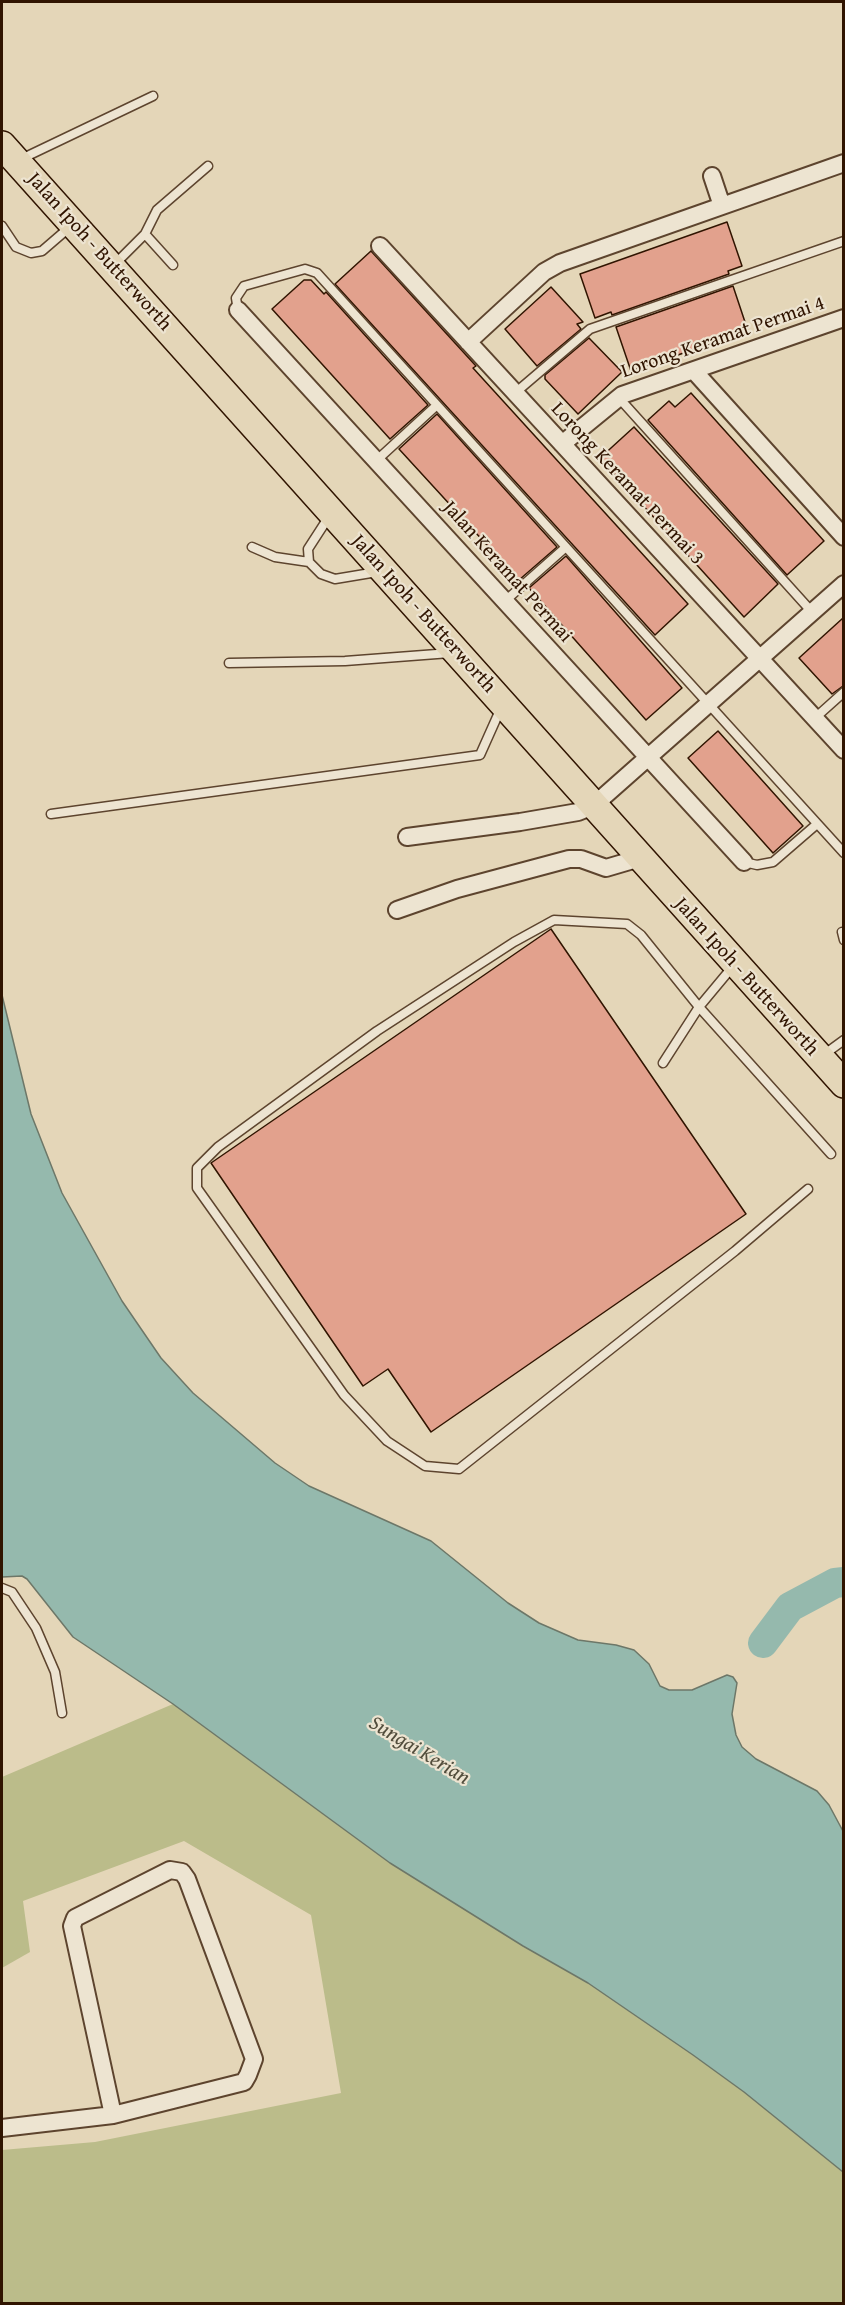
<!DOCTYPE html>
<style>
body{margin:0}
#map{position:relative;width:845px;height:2305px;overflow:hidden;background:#e4d6b8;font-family:"Gentium Book Plus",serif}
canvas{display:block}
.frame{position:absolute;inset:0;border:3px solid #301400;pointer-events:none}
</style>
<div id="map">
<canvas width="845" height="2305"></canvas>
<div class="frame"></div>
</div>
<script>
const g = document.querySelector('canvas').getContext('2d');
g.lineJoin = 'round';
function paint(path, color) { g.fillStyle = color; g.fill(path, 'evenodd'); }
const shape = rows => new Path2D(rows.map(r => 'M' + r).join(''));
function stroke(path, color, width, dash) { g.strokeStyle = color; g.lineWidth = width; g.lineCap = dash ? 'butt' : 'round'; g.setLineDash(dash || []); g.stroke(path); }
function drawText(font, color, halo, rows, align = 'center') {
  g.font = font + ' "Gentium Book Plus",serif'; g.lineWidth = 4.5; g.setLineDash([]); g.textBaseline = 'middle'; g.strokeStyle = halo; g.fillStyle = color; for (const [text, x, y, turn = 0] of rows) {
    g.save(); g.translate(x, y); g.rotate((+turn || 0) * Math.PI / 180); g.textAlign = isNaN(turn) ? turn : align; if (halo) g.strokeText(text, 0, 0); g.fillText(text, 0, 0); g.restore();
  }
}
const green = shape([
 [173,1704,390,1863,523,1946,588,1983,693,2055,744,2092,843,2172,843,2303,2,2303,2,2150,95,2142,341,2093,311,1915,184,1841,23,1901,30,1952,2,1968,2,1777]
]);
const water = shape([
 [2,995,31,1114,62,1193,122,1301,161,1358,193,1393,275,1463,309,1486,431,1541,508,1603,539,1623,578,1640,616,1645,634,1650,649,1664,660,1686,669,1690,692,1690,727,1675,733,1677,737,1683,732,1714,736,1735,742,1747,756,1759,817,1791,829,1805,844,1833,843,2172,744,2092,693,2055,588,1983,523,1946,390,1863,173,1704,73,1637,27,1579,22,1576,2,1577,2,995]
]);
const river = shape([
 [763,1643,790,1607,835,1583,844,1582]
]);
const building = shape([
 [727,222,742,266,728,271,729,274,612,315,611,312,595,318,580,274,727,222],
 [371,251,476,366,473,368,688,604,655,635,335,284,371,251],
 [304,280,311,280,324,294,326,292,428,405,390,439,272,309,304,280],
 [733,286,748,331,631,371,616,327,733,286],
 [551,287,583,322,577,324,581,329,537,366,505,329,551,287],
 [589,338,622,372,578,414,545,379,545,375,589,338],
 [691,393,824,541,787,575,648,420,669,401,675,407,691,393],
 [437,414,557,547,519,580,399,449,437,414],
 [634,427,778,584,744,617,600,458,634,427],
 [566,556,682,688,646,720,529,588,566,556],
 [843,618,843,686,832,694,799,658,843,618],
 [718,731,803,826,773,853,688,758,718,731],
 [551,929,746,1214,431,1432,388,1369,363,1386,211,1163,551,929]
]);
const service = shape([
 [19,160,153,96],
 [2,226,16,247,31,253,42,251,71,226],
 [145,234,173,265],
 [115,264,145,234,157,210,208,166],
 [238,310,236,298,244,286,305,269,317,273,844,853],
 [515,393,590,329,844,241],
 [619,398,812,612],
 [377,460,437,405],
 [330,515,308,549,309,562,321,574,335,579,377,572],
 [252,547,275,557,309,562],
 [505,601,566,547],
 [229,663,345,661,450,653],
 [815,718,844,692],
 [51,814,480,755,501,708],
 [744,862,757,865,773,862,817,824],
 [842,932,844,940],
 [822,1056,844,1040],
 [663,1063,699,1007,734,965],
 [808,1189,735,1251,459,1469,425,1466,387,1441,344,1395,197,1188,197,1168,218,1147,377,1031,514,942,554,920,627,924,641,935,699,1007,831,1154],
 [2,1588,12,1592,36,1628,55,1672,62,1713]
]);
const minor = shape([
 [712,176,722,206],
 [380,246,844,750],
 [238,310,744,862],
 [468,342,544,272,560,263,844,163],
 [694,371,844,537],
 [562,444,622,395,844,318],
 [407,837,520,822,578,812,593,806,844,584],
 [397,910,457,889,569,859,581,859,606,868,640,858],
 [2,2128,113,2115,244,2082,248,2075,254,2059,187,1879,182,1872,170,1870,75,1918,72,1926,113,2115]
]);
const trunk = shape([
 [2,145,844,1084]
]);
const streetNames = [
 ["Jalan Ipoh - Butterworth",99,252,48],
 ["Lorong Keramat Permai 4",723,338,-19],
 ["Lorong Keramat Permai 3",627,484,47],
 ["Jalan Keramat Permai",507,572,48],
 ["Jalan Ipoh - Butterworth",423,614,48],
 ["Jalan Ipoh - Butterworth",746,977,48]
];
const waterNames = [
 ["Sungai Kerian",419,1751,31]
];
paint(green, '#bbbc8a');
paint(water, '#95b9ad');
stroke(water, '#6d7768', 1.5);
stroke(river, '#95b9ad', 30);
paint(building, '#e2a18d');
stroke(building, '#301400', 1.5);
stroke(service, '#5d442e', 11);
stroke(minor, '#5d442e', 20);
stroke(trunk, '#301400', 30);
stroke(service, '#ede4d1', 8);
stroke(minor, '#ede4d1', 16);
stroke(trunk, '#e4d6b8', 27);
drawText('20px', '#301400', '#ede4d1', streetNames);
drawText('italic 21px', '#534e3d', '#ede4d1', waterNames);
</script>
